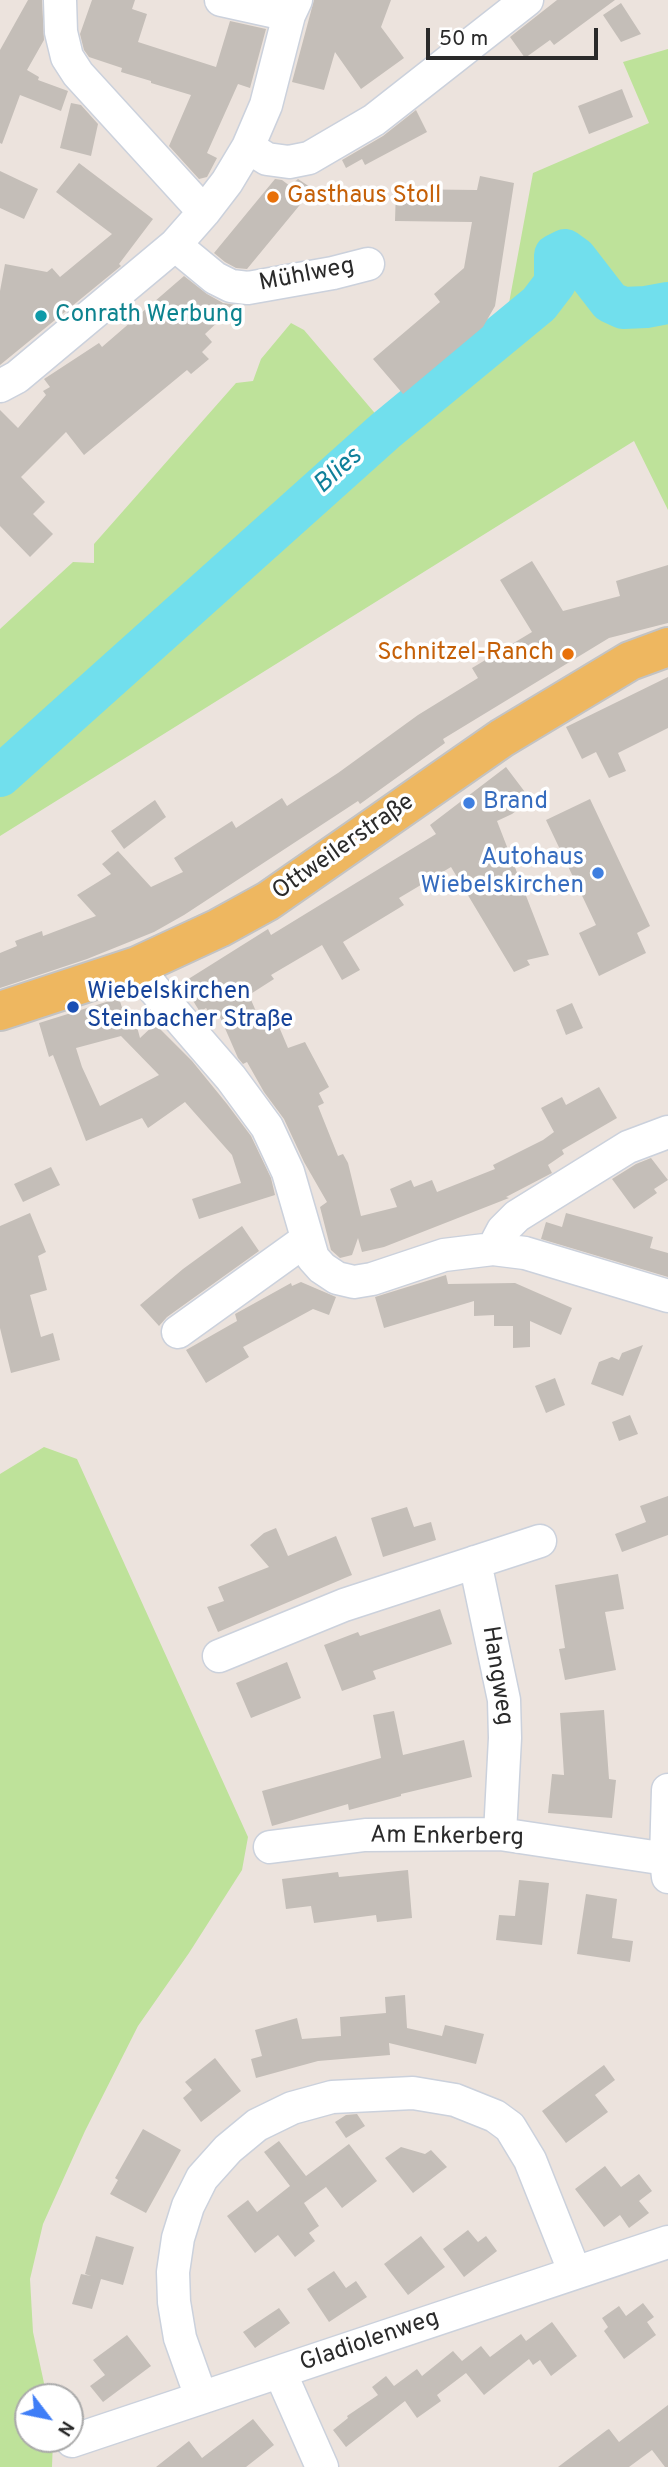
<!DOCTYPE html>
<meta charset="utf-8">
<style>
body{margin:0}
#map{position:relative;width:668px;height:2467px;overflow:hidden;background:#ece3dd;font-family:Overpass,sans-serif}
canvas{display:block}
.north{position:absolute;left:14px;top:2383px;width:70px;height:70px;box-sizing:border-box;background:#fff;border:2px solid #aaa;border-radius:50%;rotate:122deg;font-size:19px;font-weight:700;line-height:28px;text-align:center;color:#2a2a2a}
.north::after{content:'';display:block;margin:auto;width:24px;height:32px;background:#3f7ef7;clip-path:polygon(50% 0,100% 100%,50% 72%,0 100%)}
.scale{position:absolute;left:426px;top:28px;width:172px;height:32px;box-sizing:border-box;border:4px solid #2a2a2a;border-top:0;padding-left:9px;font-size:21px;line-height:24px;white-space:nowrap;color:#2a2a2a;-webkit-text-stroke:5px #fff;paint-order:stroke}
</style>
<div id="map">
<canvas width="668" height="2467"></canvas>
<div class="north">N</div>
<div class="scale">50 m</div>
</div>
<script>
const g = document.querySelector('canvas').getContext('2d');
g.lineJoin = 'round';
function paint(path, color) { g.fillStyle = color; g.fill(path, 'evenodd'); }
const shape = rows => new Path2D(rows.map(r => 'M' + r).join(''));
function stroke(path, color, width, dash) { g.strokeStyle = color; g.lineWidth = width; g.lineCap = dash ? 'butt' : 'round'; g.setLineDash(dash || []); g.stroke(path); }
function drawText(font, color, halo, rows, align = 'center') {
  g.font = font + ' Overpass,sans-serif'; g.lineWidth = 7; g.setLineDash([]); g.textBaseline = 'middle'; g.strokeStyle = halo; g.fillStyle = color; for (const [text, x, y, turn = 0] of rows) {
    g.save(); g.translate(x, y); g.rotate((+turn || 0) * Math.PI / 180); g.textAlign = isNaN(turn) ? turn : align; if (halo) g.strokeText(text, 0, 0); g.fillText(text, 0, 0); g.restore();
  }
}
const green = shape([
 [668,49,668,510,634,441,0,836,0,629,73,562,94,563,94,544,236,383,253,381,261,359,291,323,304,330,379,418,507,314,533,173,649,123,623,62],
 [44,1447,77,1459,248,1837,242,1870,189,1953,138,2026,85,2131,43,2224,30,2279,33,2332,47,2397,28,2397,28,2439,53,2439,52,2467,0,2467,0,1474]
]);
const river = shape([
 [0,776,385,431,539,304,555,283,555,255,565,250,576,258,610,302,623,308,646,307,668,303]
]);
const building = shape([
 [28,0,42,0,44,40,27,70,39,77,38,80,68,91,61,111,20,95,2,144,0,143,0,50],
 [92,0,135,0,132,9,147,14,138,42,216,67,230,21,266,29,250,88,238,84,207,153,217,158,207,177,199,179,169,146,191,95,151,83,151,81,121,72,122,68,89,57,84,50,80,34],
 [314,0,391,0,381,27,404,58,361,89,335,52,324,90,292,82],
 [557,0,615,0,554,45,550,40,525,58,510,37],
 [621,3,641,34,621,42,603,15],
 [622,89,633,117,589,134,578,106],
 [71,103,81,105,98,124,91,156,60,148],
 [416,110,427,132,365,165,362,159,346,168,342,160,383,136],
 [79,163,153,219,119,264,121,266,0,365,0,291,5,264,47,272,52,268,60,277,112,234,56,192],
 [0,171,38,189,24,219,0,208],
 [480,176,514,183,495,306,483,327,403,394,373,359,440,302,434,294,464,268,472,222,395,221,396,189,477,190],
 [275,179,282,180,290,186,298,179,313,189,247,269,236,268,225,262,214,253],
 [184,276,207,294,223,303,236,305,205,334,212,342,202,352,209,359,191,374,187,370,84,455,66,432,21,477,45,502,33,514,53,534,30,557,0,526,0,410,18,428,46,395,43,391,50,387,44,379,99,343,102,347],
 [532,561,563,611,620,596,616,581,668,565,668,623,609,638,443,739,445,743,360,804,358,801,184,915,154,932,87,959,0,988,0,953,17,946,15,941,42,931,43,936,96,916,77,895,111,874,102,864,118,851,151,887,183,872,174,858,232,821,236,828,282,798,287,806,338,773,418,715,478,678,472,668,532,632,500,580],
 [668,677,668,728,618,753,626,771,609,778,596,752,582,759,566,727],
 [506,767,531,800,512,814,497,821,549,955,527,960,530,965,514,972,451,867,399,898,404,905,343,942,360,970,342,980,322,945,271,975,274,979,249,995,263,1028,277,1022,288,1048,305,1042,329,1087,319,1093,324,1103,318,1106,338,1156,343,1154,348,1163,361,1216,397,1207,390,1189,411,1180,414,1187,432,1180,437,1192,495,1169,493,1165,543,1140,554,1132,541,1108,562,1097,566,1105,599,1087,617,1118,562,1150,564,1154,548,1165,552,1173,506,1197,509,1198,384,1247,362,1252,358,1238,352,1255,340,1258,331,1250,320,1207,327,1202,304,1162,284,1119,264,1092,247,1062,243,1064,238,1058,217,1010,211,1015,206,1008,200,1012,182,983,268,929,271,935,436,834,430,825],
 [590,799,650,926,637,933,646,953,599,976,579,933,596,925,546,820],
 [155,800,166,817,124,849,111,831],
 [119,998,124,1014,133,1012,140,1038,155,1024,192,1061,227,1104,251,1136,271,1178,275,1195,199,1219,192,1199,241,1183,232,1155,185,1102,148,1128,142,1118,86,1141,53,1055,49,1057,39,1023],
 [121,1036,159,1075,100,1106,82,1067,76,1048],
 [572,1003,583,1028,566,1035,556,1010],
 [651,1158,668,1180,654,1189,657,1193,634,1209,612,1179,636,1164],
 [51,1167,60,1185,23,1202,14,1184],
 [30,1213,46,1252,38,1256,47,1290,30,1295,41,1337,53,1333,60,1360,11,1373,0,1328,0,1226],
 [566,1213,653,1237,650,1248,668,1253,668,1277,541,1239,546,1222,562,1227],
 [242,1226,259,1251,167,1317,159,1326,140,1305,183,1269],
 [446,1275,448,1284,515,1283,572,1308,561,1335,530,1321,530,1347,513,1348,513,1326,494,1326,494,1315,474,1316,474,1301,384,1328,375,1297],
 [301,1282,336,1297,329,1315,313,1309,243,1347,249,1357,206,1383,186,1350,237,1321,235,1314,291,1283,292,1286],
 [643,1345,623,1396,591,1384,599,1362,612,1357,619,1360,622,1353],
 [555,1378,565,1405,546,1413,535,1386],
 [630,1415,638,1434,619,1441,612,1422],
 [668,1496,668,1535,622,1552,615,1534,646,1522,640,1506],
 [407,1507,414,1527,431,1522,436,1540,383,1557,371,1518],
 [276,1528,288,1556,336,1536,352,1575,218,1632,207,1607,224,1601,218,1587,269,1567,250,1545,264,1533],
 [618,1574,624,1609,605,1612,616,1670,565,1680,559,1649,565,1648,555,1585],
 [440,1609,452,1644,373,1671,376,1679,342,1691,324,1645,358,1632,360,1636],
 [287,1662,301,1698,251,1718,236,1683],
 [604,1710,609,1779,616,1780,612,1818,548,1813,552,1774,564,1775,560,1713],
 [394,1711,403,1755,464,1740,472,1777,401,1794,401,1796,349,1810,348,1804,272,1826,262,1791,381,1758,373,1715],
 [408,1870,412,1918,377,1922,376,1915,314,1923,311,1906,286,1909,282,1879,338,1872,339,1877],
 [519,1880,549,1883,542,1945,496,1940,499,1915,515,1916],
 [586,1894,617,1899,612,1938,633,1941,630,1962,577,1954],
 [405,1995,407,2028,442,2036,445,2025,484,2034,476,2064,389,2043,390,2055,318,2061,256,2078,251,2059,262,2056,255,2030,297,2018,302,2039,341,2036,340,2017,386,2013,385,1997],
 [215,2058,241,2091,201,2122,183,2098,192,2090,185,2082],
 [604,2065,615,2080,595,2095,608,2112,566,2143,542,2111],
 [357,2114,365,2126,346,2138,335,2122,346,2115],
 [143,2129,181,2150,146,2213,110,2194,118,2180,115,2178],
 [279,2141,306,2176,349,2144,377,2181,342,2208,326,2187,304,2203,319,2226,309,2233,315,2241,295,2257,278,2235,255,2253,227,2216,248,2200,257,2212,290,2186,264,2152],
 [401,2147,425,2154,431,2150,447,2167,413,2193,385,2158],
 [605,2166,621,2187,639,2174,652,2191,639,2201,649,2213,629,2228,620,2215,604,2227,575,2189],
 [468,2230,478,2242,486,2236,497,2251,464,2277,443,2249],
 [96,2236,134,2247,123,2285,101,2279,92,2309,72,2304,81,2274,91,2276,85,2274],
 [421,2236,445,2267,408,2295,384,2264],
 [334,2271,346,2288,356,2281,367,2297,329,2322,307,2289],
 [643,2303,654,2317,647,2322,656,2335,624,2359,604,2331,608,2327,602,2318,619,2306,626,2316],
 [279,2308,290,2323,255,2348,243,2332],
 [552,2322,577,2356,551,2376,540,2360,533,2365,529,2359,484,2395,466,2373,437,2395,441,2401,417,2418,405,2401,346,2447,333,2430,348,2418,347,2416,378,2395,372,2387,386,2376,394,2386,417,2369,422,2376,453,2351,462,2361,481,2346,490,2357,521,2334,526,2341],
 [127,2335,151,2366,103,2402,90,2386,105,2375,93,2360],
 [668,2405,668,2467,665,2467,652,2450,629,2467,558,2467,607,2430,609,2429,619,2442],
 [253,2419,274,2445,246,2467,156,2467,189,2441,202,2458]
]);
const minor = shape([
 [60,0,61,32,67,57,78,74,204,212],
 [221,0,289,15],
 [248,147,267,159,289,162,309,158,374,120,527,0],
 [175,245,215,278,231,286,248,288,333,273,368,264],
 [0,386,17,377,175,245,204,212,227,182,248,147,266,105,289,15,296,0],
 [137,966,154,989,231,1078,267,1127,288,1172,313,1258,322,1268,337,1278,354,1282,372,1279,444,1255,493,1249,525,1253,668,1296],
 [493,1249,503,1230,517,1216,628,1147,668,1132],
 [178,1332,306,1240],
 [475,1562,504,1700,505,1738,500,1834],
 [219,1656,344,1605,540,1541],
 [668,1790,666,1859,668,1877],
 [270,1847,365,1835,500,1834,666,1859],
 [280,2372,322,2467],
 [201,2397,180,2338,174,2302,173,2272,178,2238,188,2206,202,2178,228,2149,257,2125,292,2108,332,2097,413,2093,455,2100,495,2116,510,2127,530,2160,575,2273],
 [72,2441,668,2242]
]);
const major = shape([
 [0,1011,137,966,219,928,268,901,502,738,630,661,668,647]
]);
const markers = [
 [273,197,7,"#e8710a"],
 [41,316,7,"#0f9aa8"],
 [568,654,7,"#e8710a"],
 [469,803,7,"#3f7fe0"],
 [598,873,7,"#3f7fe0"],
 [73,1007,7,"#1a4fb4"]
];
const foodNames = [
 ["Gasthaus Stoll",287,197],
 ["Schnitzel-Ranch",554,654,"right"]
];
const streetNames = [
 ["Mühlweg",307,276,-11],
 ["Ottweilerstraße",344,848,-35],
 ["Hangweg",496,1676,81],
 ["Am Enkerberg",447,1838,1],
 ["Gladiolenweg",370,2342,-19]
];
const cultureNames = [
 ["Conrath Werbung",55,316]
];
const shopNames = [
 ["Brand",483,803],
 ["Autohaus",584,859,"right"],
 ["Wiebelskirchen",584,887,"right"]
];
const transitNames = [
 ["Wiebelskirchen",87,993],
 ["Steinbacher Straße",87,1021]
];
const waterNames = [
 ["Blies",339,472,-42]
];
paint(green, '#bee29a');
stroke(river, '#71dfed', 42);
paint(building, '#c4beb8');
stroke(minor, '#cbd1dc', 35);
stroke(major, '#c3c3c3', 42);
stroke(minor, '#fff', 32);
stroke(major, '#eeb760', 38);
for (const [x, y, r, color] of markers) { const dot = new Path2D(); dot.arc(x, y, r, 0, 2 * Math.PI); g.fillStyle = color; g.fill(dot); stroke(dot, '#fff', 2.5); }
drawText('24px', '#c56008', '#fff', foodNames, 'left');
drawText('24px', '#2a2a2a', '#fff', streetNames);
drawText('24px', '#0d838f', '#fff', cultureNames, 'left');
drawText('24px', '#366cbe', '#fff', shopNames, 'left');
drawText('24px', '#164399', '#fff', transitNames, 'left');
drawText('italic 26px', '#0f809a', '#fff', waterNames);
</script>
